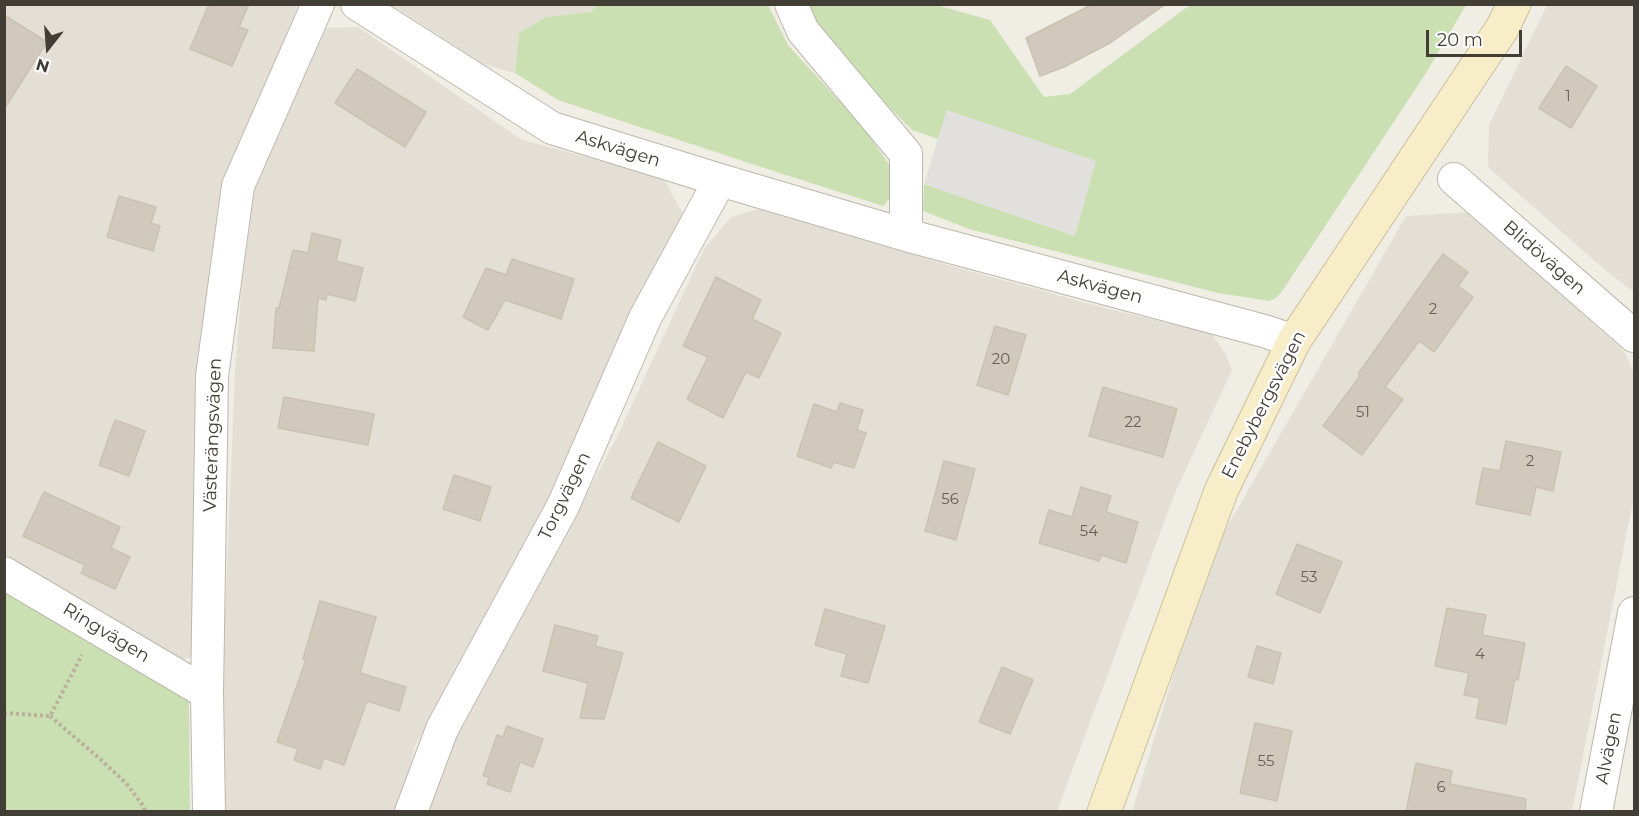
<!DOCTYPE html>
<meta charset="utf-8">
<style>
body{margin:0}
#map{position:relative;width:1639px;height:816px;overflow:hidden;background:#f0ede5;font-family:Montserrat,sans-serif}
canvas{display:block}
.frame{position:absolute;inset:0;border:6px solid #423d35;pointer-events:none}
.north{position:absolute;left:18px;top:18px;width:60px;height:60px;-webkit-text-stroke:4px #fff;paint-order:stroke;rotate:197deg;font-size:16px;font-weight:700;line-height:24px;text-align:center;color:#423d35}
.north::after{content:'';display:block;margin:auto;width:21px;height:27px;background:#423d35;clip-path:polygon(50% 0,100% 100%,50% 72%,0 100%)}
.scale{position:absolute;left:1426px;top:30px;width:96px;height:27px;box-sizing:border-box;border:3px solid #423d35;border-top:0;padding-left:8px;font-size:18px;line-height:21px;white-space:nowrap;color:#423d35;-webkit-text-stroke:4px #fff;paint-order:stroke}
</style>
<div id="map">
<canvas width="1639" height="816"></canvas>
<div class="frame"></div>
<div class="north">N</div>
<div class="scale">20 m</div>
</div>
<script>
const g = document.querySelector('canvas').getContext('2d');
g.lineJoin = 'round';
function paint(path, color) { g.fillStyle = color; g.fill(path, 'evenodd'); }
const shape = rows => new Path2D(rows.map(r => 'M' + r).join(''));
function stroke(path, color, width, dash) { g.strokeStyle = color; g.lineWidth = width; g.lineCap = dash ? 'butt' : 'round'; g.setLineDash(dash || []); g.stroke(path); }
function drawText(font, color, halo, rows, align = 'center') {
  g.font = font + ' Montserrat,sans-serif'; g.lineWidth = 5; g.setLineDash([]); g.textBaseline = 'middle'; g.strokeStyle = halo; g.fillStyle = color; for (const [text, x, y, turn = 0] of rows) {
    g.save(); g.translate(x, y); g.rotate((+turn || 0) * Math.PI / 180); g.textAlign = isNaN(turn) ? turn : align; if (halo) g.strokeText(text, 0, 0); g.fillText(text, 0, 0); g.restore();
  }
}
const residential = shape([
 [5,5,298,5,235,161,196,653,189,658,179,660,5,557],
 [392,5,596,5,591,12,546,17,519,33,515,73,483,64],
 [1547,5,1634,5,1634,292,1605,270,1488,167,1489,125],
 [358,27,522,140,663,177,685,218,563,474,414,748,400,811,217,812,235,372,248,203,321,28],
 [759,209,951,266,1109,309,1211,333,1226,355,1232,370,1175,493,1057,811,429,812,445,739,540,581,616,439,704,249,731,217],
 [1470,212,1624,351,1634,373,1634,496,1572,811,1132,812,1208,560,1406,216]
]);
const green = shape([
 [596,5,768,5,788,45,864,128,894,172,894,194,883,206,761,167,558,100,515,73,519,33,546,17,591,12],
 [807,5,936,5,990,20,1044,97,1070,94,1190,5,1466,5,1426,73,1283,290,1276,298,1269,301,1218,293,969,229,923,211,924,184,1075,236,947,111,938,139,912,130,878,96,810,18],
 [4,588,189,700,190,811,5,811]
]);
const parking = shape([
 [947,110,1096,161,1075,236,924,184]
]);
const building = shape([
 [209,4,249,4,239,27,248,30,232,66,190,49,209,4],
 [1093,4,1166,4,1110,43,1064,67,1040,76,1026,38,1093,4],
 [4,15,47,42,4,109,4,15],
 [1566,66,1597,86,1571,128,1539,108,1566,66],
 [357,69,426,112,405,147,335,103,357,69],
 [119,196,156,207,151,223,160,226,153,251,107,237,119,196],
 [312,233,341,240,336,261,363,268,355,301,327,294,326,300,318,298,314,351,273,348,276,308,279,308,293,250,308,253,312,233],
 [1443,254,1468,272,1458,286,1473,297,1434,352,1419,341,1385,387,1403,399,1362,455,1323,426,1360,376,1358,374,1443,254],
 [512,259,574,279,561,319,505,300,488,330,463,317,486,268,506,275,512,259],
 [716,277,761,300,752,319,781,333,759,378,746,372,723,418,687,399,708,357,683,346,716,277],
 [995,326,1026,335,1008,395,977,385,995,326],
 [1103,387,1177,409,1163,457,1089,436,1103,387],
 [284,397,374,414,368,445,278,428,284,397],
 [840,403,863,410,857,430,866,433,854,468,834,462,831,468,797,456,814,404,837,412,840,403],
 [115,420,145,431,129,476,99,465,115,420],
 [1506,441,1561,452,1553,491,1536,487,1530,515,1476,504,1483,468,1500,471,1506,441],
 [658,442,706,466,679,522,631,498,658,442],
 [944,461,975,469,956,540,925,531,944,461],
 [454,475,491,487,480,521,443,509,454,475],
 [1081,487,1111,496,1106,512,1138,522,1126,563,1101,555,1099,561,1039,543,1049,510,1072,517,1081,487],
 [44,492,120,527,111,548,130,557,115,589,81,573,85,565,23,536,44,492],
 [1297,544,1342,562,1320,613,1276,594,1297,544],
 [320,601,376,617,360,673,406,687,399,711,367,701,344,765,324,758,320,769,294,760,298,749,277,742,306,660,303,659,320,601],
 [1447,608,1486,615,1482,635,1525,643,1518,680,1515,679,1506,724,1476,718,1480,698,1464,695,1469,673,1435,666,1447,608],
 [825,609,885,626,868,683,841,676,847,654,815,645,825,609],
 [555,625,598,636,595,646,623,653,604,719,580,718,588,683,543,671,555,625],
 [1257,646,1281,653,1273,684,1248,677,1257,646],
 [1002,667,1033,680,1010,734,979,722,1002,667],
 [1255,723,1292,731,1277,801,1240,793,1255,723],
 [507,726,543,739,533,767,520,762,510,792,487,784,489,777,483,776,497,735,503,737,507,726],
 [1416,763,1452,771,1450,784,1526,799,1525,812,1406,812,1416,763]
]);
const path = shape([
 [4,713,50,716,82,655],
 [50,716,100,759,126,783,144,807,145,812]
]);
const street = shape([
 [357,4,552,128,720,180,906,235,1264,331,1294,341],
 [791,4,803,31,906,154,906,235],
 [1454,179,1634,336],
 [4,573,207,693],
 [209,812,207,693,212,376,238,186,318,4],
 [411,812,442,729,563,506,645,318,720,180],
 [1596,812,1634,613]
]);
const secondary = shape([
 [1104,812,1221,491,1294,341,1503,27,1514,4]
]);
const numberNames = [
 ["1",1568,97],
 ["2",1433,310],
 ["20",1001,360],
 ["51",1363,413],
 ["22",1133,423],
 ["2",1530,462],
 ["56",950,500],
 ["54",1089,532],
 ["53",1309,578],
 ["4",1480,655],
 ["55",1266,762],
 ["6",1441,788]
];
const streetNames = [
 ["Askvägen",618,149,17],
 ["Blidövägen",1544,258,41],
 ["Askvägen",1100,287,15],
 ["Enebybergsvägen",1264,405,-63],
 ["Västerängsvägen",213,435,-88],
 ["Torgvägen",565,496,-64],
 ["Ringvägen",106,633,31],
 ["Alvägen",1609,748,-79]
];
paint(residential, '#e3dfd4');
paint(green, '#cae0b2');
paint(parking, '#e1e0dd');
paint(building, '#d0c9bc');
stroke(building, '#cac1b0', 1.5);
stroke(street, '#bdb8ac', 34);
stroke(secondary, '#cac09a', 35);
stroke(path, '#bab09c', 4, [3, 3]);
stroke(street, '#fff', 32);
stroke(secondary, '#f7edc8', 33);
drawText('15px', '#666057', null, numberNames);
drawText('18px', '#423d35', '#fff', streetNames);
</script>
